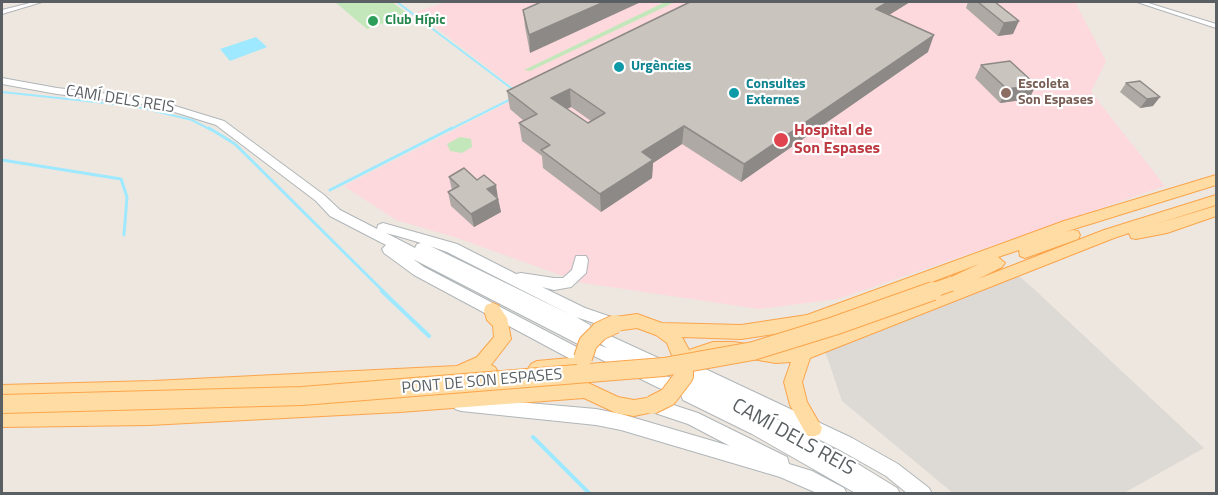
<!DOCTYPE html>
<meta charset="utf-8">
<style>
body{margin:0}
#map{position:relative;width:1218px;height:495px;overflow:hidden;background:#ede7df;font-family:"Titillium Web",sans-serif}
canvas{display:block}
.frame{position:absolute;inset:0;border:3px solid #595f62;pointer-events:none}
</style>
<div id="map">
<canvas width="1218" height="495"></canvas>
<div class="frame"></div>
</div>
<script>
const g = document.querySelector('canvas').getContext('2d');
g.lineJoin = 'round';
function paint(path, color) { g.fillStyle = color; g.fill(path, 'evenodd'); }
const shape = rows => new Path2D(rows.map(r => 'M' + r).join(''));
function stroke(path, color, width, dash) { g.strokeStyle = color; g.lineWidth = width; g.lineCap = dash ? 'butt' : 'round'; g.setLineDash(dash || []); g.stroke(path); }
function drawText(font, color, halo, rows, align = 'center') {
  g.font = font + ' "Titillium Web",sans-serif'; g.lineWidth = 4.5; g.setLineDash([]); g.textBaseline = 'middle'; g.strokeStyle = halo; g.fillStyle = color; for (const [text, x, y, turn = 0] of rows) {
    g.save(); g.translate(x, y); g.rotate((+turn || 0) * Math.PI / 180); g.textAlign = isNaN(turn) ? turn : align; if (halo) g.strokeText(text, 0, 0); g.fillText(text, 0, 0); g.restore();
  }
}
const industrial = shape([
 [1019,276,1035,290,1204,448,1124,493,953,493,842,401,825,351]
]);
const medical = shape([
 [446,2,1075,2,1106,61,1091,92,1165,186,838,299,759,309,583,283,454,237,396,220,344,186,523,95,416,12]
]);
const green = shape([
 [335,2,392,2,408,14,367,29],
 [665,2,675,2,530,71,524,70],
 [460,137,471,139,472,147,462,153,450,151,447,144]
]);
const water = shape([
 [256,37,267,47,230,61,220,49]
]);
const streamFar2 = shape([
 [397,2,515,91],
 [2,92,134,106,192,120,211,130],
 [449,130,511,99]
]);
const streamFar1 = shape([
 [209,128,235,144,384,292],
 [2,160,121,179,127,197,124,235],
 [330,190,452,128]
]);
const stream = shape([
 [382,291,429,336],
 [533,437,590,494]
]);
const street = shape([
 [34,2,42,2,2,14,2,10,34,2],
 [1137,2,1145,2,1216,24,1216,28,1137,2]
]);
const secondary = shape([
 [2,78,57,88,152,99,224,121,324,195,340,210,377,229,378,225,383,223,457,244,516,274,521,273,554,278,563,278,572,270,576,256,586,256,588,260,586,273,571,287,554,290,542,287,585,308,620,320,622,324,620,328,615,330,576,317,590,325,592,329,590,333,584,335,586,338,583,342,578,344,413,259,424,267,588,353,591,358,588,363,583,365,578,363,414,275,384,253,382,249,386,245,330,216,316,201,216,125,152,105,57,94,2,84,2,78],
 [386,233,401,237,421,243,417,244,415,248,386,233],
 [430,246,447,252,569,314,430,246],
 [606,334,667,362,669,367,667,372,661,374,671,378,673,383,671,388,665,390,659,388,594,356,591,351,594,346,599,345,607,348,601,344,598,340,601,336,606,334],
 [684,359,852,438,898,464,929,488,932,494,908,494,886,476,840,450,756,408,827,445,897,488,900,494,857,494,752,434,683,400,681,395,683,390,687,389,685,384,687,379,692,377,678,371,676,366,678,361,684,359],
 [461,397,596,409,621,414,730,446,688,424,646,410,644,405,646,400,652,398,698,413,787,457,789,464,812,471,844,488,847,494,819,494,780,477,621,430,596,425,461,411,455,409,453,404,455,399,461,397]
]);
const primary = shape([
 [1216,175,1216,185,1074,229,1065,232,1073,230,1078,231,1080,235,1078,239,1025,258,1020,256,1019,250,998,257,1005,263,1002,267,978,279,1104,230,1216,195,1216,205,1153,225,1216,206,1216,216,1167,233,1136,239,1131,238,1129,233,1114,238,810,358,802,382,807,402,822,428,820,434,813,437,806,434,790,405,784,382,791,362,776,363,734,356,713,356,692,363,690,371,684,373,678,371,667,343,656,335,637,328,615,331,609,329,607,324,609,319,615,317,637,314,662,323,741,325,807,315,1064,221,1216,175],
 [979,264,945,280,943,284,949,290,802,346,776,349,734,342,713,342,689,350,682,337,741,339,808,329,979,264],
 [492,303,498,305,507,318,511,339,491,365,495,367,498,372,495,377,489,380,153,397,2,401,2,385,153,381,457,366,477,357,494,337,493,326,487,320,484,310,486,305,492,303],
 [581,357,587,359,590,364,587,369,581,371,537,377,531,374,528,369,531,364,537,361,581,357],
 [586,382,618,397,634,400,652,397,658,399,661,405,658,411,634,416,616,413,584,398,400,412,149,425,2,427,2,411,149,409,400,396,586,382]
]);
const primaryBridgeFar1 = shape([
 [928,292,951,284]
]);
const primaryBridge = shape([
 [583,358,588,343,600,331,615,324],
 [2,404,302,396,664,367,753,351,834,326,933,291],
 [652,405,668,397,684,376,684,366]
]);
const wall = shape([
 [541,2,530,53,525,27,523,10],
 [690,2,910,2,889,15,928,52,741,182,682,144,653,163,652,178,601,212,543,168,542,156,522,141,519,123,524,121,510,109,507,91],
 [571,107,591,121,588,123,567,109],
 [968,2,995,2,1013,34,998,36,966,8],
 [981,65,1036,85,1029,99,1000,103,975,78],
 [1140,81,1153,106,1140,108,1120,92,1126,83],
 [449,177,498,198,501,212,474,227,451,206,448,192,452,190]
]);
const shadedWall = shape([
 [604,2,641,2,530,53,529,35],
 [888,2,910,2,871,26,876,9],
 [1019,21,1013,34,998,36,1004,23],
 [934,35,928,52,741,182,744,164],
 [1036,85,1029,99,1000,103,1007,89],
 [570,89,571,107,552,116,551,98],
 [1160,97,1153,106,1140,108,1147,99],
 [684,126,682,144,653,163,652,178,601,212,600,194,642,152],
 [496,185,498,198,487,189],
 [498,199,501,212,474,227,471,214]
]);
const building = shape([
 [541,2,604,2,529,35,523,10,541,2],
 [690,2,888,2,876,9,934,35,744,164,684,126,642,152,653,160,600,194,541,150,550,145,519,123,537,114,507,91,690,2],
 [570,89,605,113,588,123,551,98,570,89],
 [978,2,995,2,1019,21,1004,23,978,2],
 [1010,61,1036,85,1007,89,981,65,1010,61],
 [1140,81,1160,97,1147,99,1126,83,1140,81],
 [464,168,477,180,484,175,496,185,487,189,498,199,471,214,448,192,459,186,449,177,464,168]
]);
const markers = [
 [373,21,6,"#2e9e5b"],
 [619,67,6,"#0f9aa8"],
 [734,93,6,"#0f9aa8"],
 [1006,93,6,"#8d6e63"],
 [781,140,8,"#e0444e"]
];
const farLeisurenames = [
 ["Club Hípic",385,21]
];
const farCulturenames = [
 ["Urgències",631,67],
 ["Consultes",746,85],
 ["Externes",746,101]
];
const farEducationnames = [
 ["Escoleta",1018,85],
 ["Son Espases",1018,101]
];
const streetNames = [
 ["CAMÍ DELS REIS",120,100,9],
 ["PONT DE SON ESPASES",482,382,-5]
];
const healthNames = [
 ["Hospital de",794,131],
 ["Son Espases",794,149]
];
const nearStreetnames = [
 ["CAMÍ DELS REIS",793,438,29]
];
paint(industrial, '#ddd9d4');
paint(medical, '#fdd9dd');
paint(green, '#c3e7ba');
paint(water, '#9ee9ff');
stroke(streamFar2, '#9ee9ff', 2);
stroke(streamFar1, '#9ee9ff', 3);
stroke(stream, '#9ee9ff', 4);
stroke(street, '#b1b5b9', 2);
stroke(secondary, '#b0b6b9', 2);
stroke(primary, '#fba44b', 2);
paint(street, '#fff');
paint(secondary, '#fff');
paint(primary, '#ffdca3');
stroke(primaryBridgeFar1, '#fba44b', 16, []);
stroke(primaryBridge, '#fba44b', 20, []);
stroke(primaryBridgeFar1, '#ffdca3', 14);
stroke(primaryBridge, '#ffdca3', 18);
paint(wall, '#aea9a4');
paint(shadedWall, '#8d8986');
paint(building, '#cac4bf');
stroke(building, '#8d8986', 1.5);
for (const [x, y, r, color] of markers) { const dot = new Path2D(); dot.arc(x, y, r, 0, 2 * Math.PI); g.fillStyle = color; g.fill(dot); stroke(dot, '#fff', 2); }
drawText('bold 14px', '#27864d', '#fff', farLeisurenames, 'left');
drawText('bold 14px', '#0d838f', '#fff', farCulturenames, 'left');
drawText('bold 14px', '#785e54', '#fff', farEducationnames, 'left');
drawText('16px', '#595f62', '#fff', streetNames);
drawText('bold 16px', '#be3a42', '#fff', healthNames, 'left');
drawText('20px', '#595f62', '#fff', nearStreetnames);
</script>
